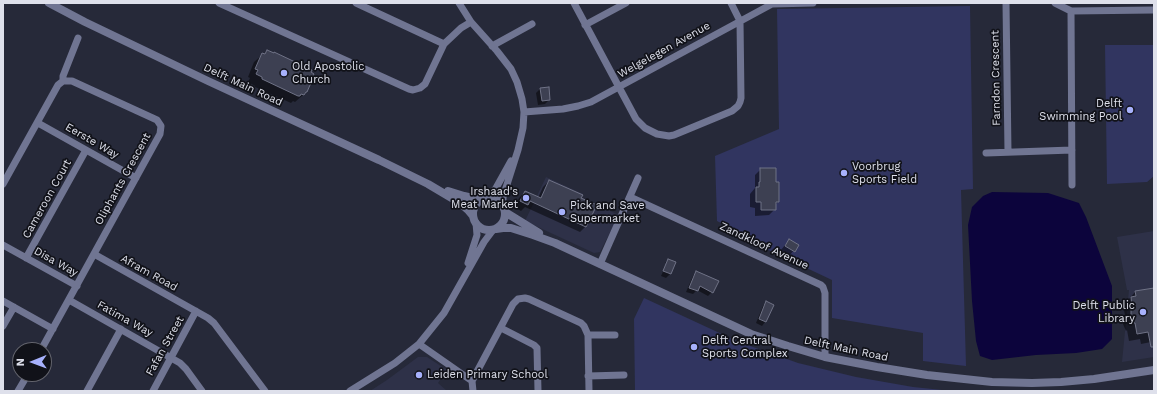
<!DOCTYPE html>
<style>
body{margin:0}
#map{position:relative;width:1157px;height:394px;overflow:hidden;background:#262939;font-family:"Work Sans",sans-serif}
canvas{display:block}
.frame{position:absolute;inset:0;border:4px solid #dee0eb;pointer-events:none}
.north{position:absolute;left:12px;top:342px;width:40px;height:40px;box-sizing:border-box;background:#111219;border:1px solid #63646d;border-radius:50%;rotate:269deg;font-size:11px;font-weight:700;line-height:16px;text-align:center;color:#dee0eb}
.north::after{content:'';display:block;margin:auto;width:14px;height:18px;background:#a7b1fc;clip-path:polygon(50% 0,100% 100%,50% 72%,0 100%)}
</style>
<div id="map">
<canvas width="1157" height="394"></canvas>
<div class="frame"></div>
<div class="north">N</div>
</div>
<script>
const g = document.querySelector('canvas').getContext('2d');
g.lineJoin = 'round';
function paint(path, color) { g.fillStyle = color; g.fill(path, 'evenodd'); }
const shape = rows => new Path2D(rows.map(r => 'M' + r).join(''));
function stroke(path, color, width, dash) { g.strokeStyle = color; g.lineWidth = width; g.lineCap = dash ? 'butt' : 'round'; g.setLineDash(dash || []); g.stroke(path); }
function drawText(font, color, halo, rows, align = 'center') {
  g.font = font + ' "Work Sans",sans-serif'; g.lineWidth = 3.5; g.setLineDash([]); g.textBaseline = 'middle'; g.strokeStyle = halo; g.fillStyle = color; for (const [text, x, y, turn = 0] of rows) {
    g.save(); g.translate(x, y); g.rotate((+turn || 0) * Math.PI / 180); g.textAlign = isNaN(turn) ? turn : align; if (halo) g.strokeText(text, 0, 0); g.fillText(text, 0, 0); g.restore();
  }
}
const built = shape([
 [546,177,583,194,582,198,619,215,600,252,594,253,525,221],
 [1154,231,1154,357,1122,362,1129,290,1127,290,1117,237],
 [418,357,427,357,447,370,438,383,447,391,370,391,387,380]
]);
const green = shape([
 [970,6,973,189,961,190,966,366,923,361,923,333,832,318,832,280,724,229,723,224,717,221,715,156,779,129,777,9],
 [1105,45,1154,45,1154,176,1147,182,1107,184],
 [644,298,739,342,798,363,856,377,913,387,942,390,942,391,635,391,634,319]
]);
const water = shape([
 [992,192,1048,193,1079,203,1086,217,1112,286,1112,339,1102,349,1076,353,1036,355,992,360,980,356,976,341,972,301,968,225,972,207,983,196]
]);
const shadow = shape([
 [267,51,303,95,295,102,293,101,291,103,255,87,255,86,248,82,250,78,248,77,254,62],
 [540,89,549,100,545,104,538,105,536,93],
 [761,169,775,183,778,202,775,205,775,209,769,215,755,216,755,208,750,207,750,194,755,188,755,175],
 [549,181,580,198,586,226,580,232,525,207,521,211,514,207,519,198,525,192,538,198,543,187],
 [789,240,798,245,790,255,781,250],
 [668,260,675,263,670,274,666,278,661,276,667,263,665,263],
 [696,272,712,292,708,296,697,290,693,294,686,292,693,276],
 [1154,289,1154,347,1152,347,1151,342,1141,344,1140,339,1129,341,1127,330,1126,331,1123,324,1124,316,1125,315,1123,306,1135,292],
 [766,302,765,322,762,326,756,323,763,306]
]);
const building = shape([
 [267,50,274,53,274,52,312,70,311,72,314,74,312,78,313,78,307,92,306,92,304,95,301,94,300,96,298,96,262,79,262,77,256,74,258,70,255,69,262,53,265,54,267,50],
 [549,87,550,100,542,101,540,88,549,87],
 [760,168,776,168,776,182,779,182,779,202,776,202,776,210,761,210,761,202,756,202,756,187,759,187,759,182,760,182,760,168],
 [549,180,583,195,581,198,597,205,586,227,530,201,528,205,520,201,525,191,541,198,549,180],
 [789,239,799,245,795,252,785,246,789,239],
 [668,259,676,262,671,274,663,271,668,259],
 [696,271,719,281,713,293,700,286,698,291,689,288,696,271],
 [1154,288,1154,347,1151,347,1148,332,1137,334,1135,323,1134,323,1131,316,1131,307,1132,307,1131,297,1136,296,1135,291,1154,288],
 [766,301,774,305,766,322,759,319,766,301]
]);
const minor = shape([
 [219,3,409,89,413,90,420,88,425,84,444,44,461,28,471,22],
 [356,3,444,44],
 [459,3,471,22,497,51,511,69,517,82,522,99,524,112,523,128,518,150,503,197,503,203,504,207],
 [574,3,636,119,645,128,657,134,669,136,674,135,732,111,738,106,740,102,741,98,740,21,731,3],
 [1006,3,1008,152],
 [1055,3,1071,11,1154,10],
 [1071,11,1072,185],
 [585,25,626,3],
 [492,46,532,24],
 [63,81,63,76,78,38],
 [524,112,563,109,578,106,591,102,772,4,813,3],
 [38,123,136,178],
 [986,153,1072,150],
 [3,184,58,85,63,81,72,81,157,120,161,126,160,134,41,350],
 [630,197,821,285,823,287,825,293,825,357],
 [487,198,496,188,511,161],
 [3,245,77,286],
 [94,254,208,318,214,323,265,391],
 [26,258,86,150],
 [468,263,477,235,476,223],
 [600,264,638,178],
 [69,300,180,363,186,369,202,391],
 [3,301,53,329],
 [3,326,14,307],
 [501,328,534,345,537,348,538,391],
 [588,335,615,335],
 [419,344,472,381,473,391],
 [588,376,624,375],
 [472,381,513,304,518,299,525,298,529,299,581,323,584,326,588,335,589,391],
 [18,391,28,374],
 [87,391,121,329],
 [153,391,196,311],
 [350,391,395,363,419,344,444,313,484,242,493,230]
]);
const tertiary = shape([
 [49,3,85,22,208,81,379,160,428,184,460,203,468,210,473,216],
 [448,191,464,196,481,200],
 '473 214a16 16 0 1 1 32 0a16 16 0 1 1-32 0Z',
 [505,212,539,233],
 [496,229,503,228,511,228,533,235,555,243,751,334,788,346,825,357,877,367,927,375,992,382,1032,383,1061,382,1094,379,1154,370]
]);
const markers = [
 [284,73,4,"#a7b1fc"],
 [1130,110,4,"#a7b1fc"],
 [844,173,4,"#a7b1fc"],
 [526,198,4,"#a7b1fc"],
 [562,212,4,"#a7b1fc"],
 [1143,312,4,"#a7b1fc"],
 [694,347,4,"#a7b1fc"],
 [419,375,4,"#a7b1fc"]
];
const streetNames = [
 ["Welgelegen Avenue",664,50,-29],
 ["Farndon Crescent",996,78,-91],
 ["Delft Main Road",243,85,25],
 ["Eerste Way",92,141,30],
 ["Oliphants Crescent",123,179,-61],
 ["Cameroon Court",47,199,-61],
 ["Zandkloof Avenue",764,246,25],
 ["Disa Way",56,262,29],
 ["Afram Road",149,273,29],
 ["Fatima Way",125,319,29],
 ["Fafan Street",165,346,-61],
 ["Delft Main Road",846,349,12]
];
const poiNames = [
 ["Old Apostolic",292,67],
 ["Church",292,80],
 ["Delft",1122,104,"right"],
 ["Swimming Pool",1122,117,"right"],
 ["Voorbrug",852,167],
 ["Sports Field",852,180],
 ["Irshaad's",518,192,"right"],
 ["Meat Market",518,205,"right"],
 ["Pick and Save",570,206],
 ["Supermarket",570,219],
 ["Delft Public",1135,306,"right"],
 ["Library",1135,319,"right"],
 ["Delft Central",702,341],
 ["Sports Complex",702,354],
 ["Leiden Primary School",427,375]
];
paint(built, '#2e3148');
paint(green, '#313560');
paint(water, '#0c043c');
paint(shadow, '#0007');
paint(building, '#3d4052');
stroke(building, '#6f7286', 1);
stroke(minor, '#707592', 7);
stroke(tertiary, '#707592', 8);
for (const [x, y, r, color] of markers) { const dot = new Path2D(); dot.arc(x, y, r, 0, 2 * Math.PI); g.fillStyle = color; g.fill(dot); stroke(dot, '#111219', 1.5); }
drawText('11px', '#dee0eb', '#111219', streetNames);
drawText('11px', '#dee0eb', '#111219', poiNames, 'left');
</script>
